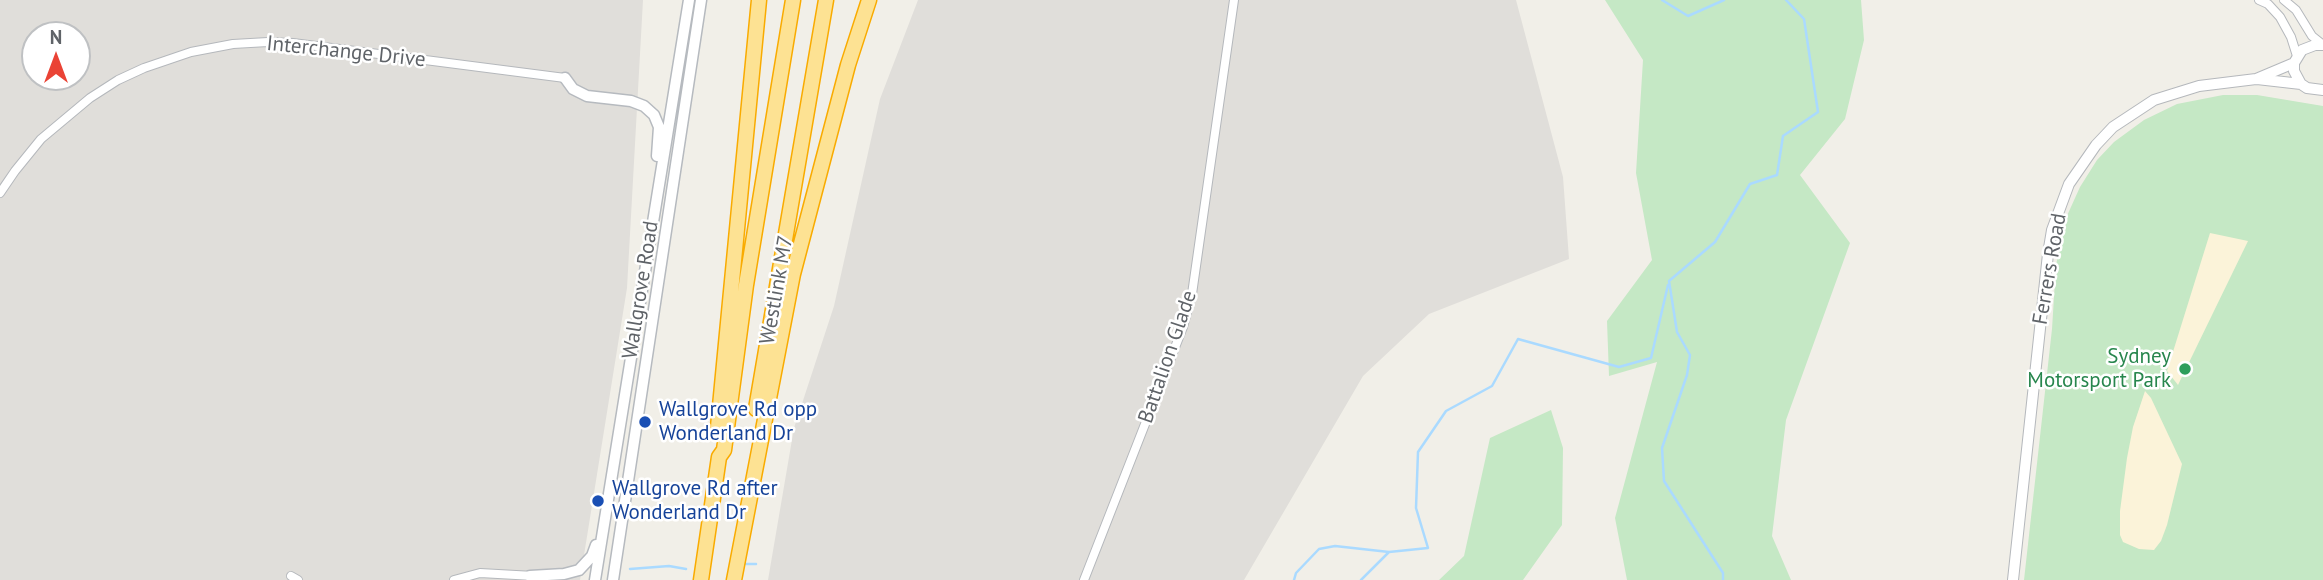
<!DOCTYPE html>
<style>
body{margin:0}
#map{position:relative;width:2323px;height:580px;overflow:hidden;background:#f1efe8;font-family:"PT Sans",sans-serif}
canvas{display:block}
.north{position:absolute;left:21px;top:21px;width:70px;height:70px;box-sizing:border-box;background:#fff;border:2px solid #bfc1c3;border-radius:50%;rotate:0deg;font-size:19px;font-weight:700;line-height:28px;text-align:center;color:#5f6368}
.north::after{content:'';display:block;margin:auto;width:24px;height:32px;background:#ea4335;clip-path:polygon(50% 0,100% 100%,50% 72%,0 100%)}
</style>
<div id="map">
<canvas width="2323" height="580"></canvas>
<div class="north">N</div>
</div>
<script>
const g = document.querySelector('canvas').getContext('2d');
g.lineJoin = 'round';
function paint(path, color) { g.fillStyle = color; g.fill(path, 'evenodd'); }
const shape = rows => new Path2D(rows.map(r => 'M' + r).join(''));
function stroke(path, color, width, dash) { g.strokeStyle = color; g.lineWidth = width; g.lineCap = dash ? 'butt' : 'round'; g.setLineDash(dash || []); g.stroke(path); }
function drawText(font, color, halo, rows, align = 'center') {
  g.font = font + ' "PT Sans",sans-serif'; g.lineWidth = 5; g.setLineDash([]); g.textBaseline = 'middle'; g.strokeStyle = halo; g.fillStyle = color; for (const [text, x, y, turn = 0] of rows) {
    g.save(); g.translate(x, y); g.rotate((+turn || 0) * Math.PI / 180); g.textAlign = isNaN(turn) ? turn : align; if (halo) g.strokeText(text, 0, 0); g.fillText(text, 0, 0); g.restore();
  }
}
const industrial = shape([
 [0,0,643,0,627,288,580,580,0,580],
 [35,35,77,35,77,77,35,77],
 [918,0,1516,0,1563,177,1569,259,1429,314,1363,376,1244,580,768,580,794,428,834,306,880,99]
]);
const green = shape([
 [1605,0,1861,0,1864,40,1845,119,1800,175,1850,243,1786,420,1772,536,1791,580,1627,580,1615,518,1657,362,1609,376,1607,321,1652,260,1636,173,1643,60],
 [2223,95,2257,95,2323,106,2323,580,2024,580,2052,329,2056,265,2066,218,2080,187,2097,160,2114,142,2144,120,2177,104],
 [1551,410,1563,448,1562,525,1523,580,1439,580,1464,556,1490,438]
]);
const sand = shape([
 [2210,233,2248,241,2178,385,2167,371],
 [2145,391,2151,398,2182,464,2167,525,2161,541,2154,550,2139,549,2123,542,2120,535,2120,511,2127,458,2133,427]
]);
const stream = shape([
 [1662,0,1688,16,1724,0],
 [746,564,756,564],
 [630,569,669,566,686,569],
 [1294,580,1296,573,1319,549,1335,546,1389,552],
 [1361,580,1389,552,1428,548,1416,508,1418,452,1446,411,1492,386,1518,339,1619,367,1651,358,1668,285],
 [1723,580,1723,573,1664,481,1662,448,1687,375,1690,355,1677,332,1669,281,1715,242,1750,184,1777,175,1783,136,1818,112,1804,19,1786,0]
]);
const minor = shape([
 [2259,0,2268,4,2280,17,2291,37,2297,56],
 [2284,0,2296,10,2312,36,2323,45],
 [0,193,15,171,41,139,90,98,118,80,144,68,191,52,233,44,268,42,293,43,565,78],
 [291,576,298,580],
 [454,580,480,573,534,576],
 [1084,580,1183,327,1192,294,1234,0]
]);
const tertiary = shape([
 [2323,45,2315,45,2302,50,2294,63,2294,71,2301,84,2307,88,2323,90],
 [2257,79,2301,84],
 [2013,580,2048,254,2052,230,2069,184,2096,145,2113,127,2154,100,2199,86,2256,79,2294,63]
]);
const secondary = shape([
 [565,78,573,89,587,96,631,101,644,106,654,115,659,127,657,156],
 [530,576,564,574,579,570,592,556,596,545],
 [595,580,689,0],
 [613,580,701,0]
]);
const motorway = shape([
 [756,409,826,0],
 [718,427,759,0],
 [701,580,719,457,724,450,746,285,793,0],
 [734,580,793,274,848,65,869,0]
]);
const markers = [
 [2185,369,7,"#2e9e5b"],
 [645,422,7,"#1a4fb4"],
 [598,501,7,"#1a4fb4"]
];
const streetNames = [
 ["Interchange Drive",346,52,6],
 ["Ferrers Road",2050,269,-80],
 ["Wallgrove Road",641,290,-81],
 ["Westlink M7",777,290,-80],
 ["Battalion Glade",1168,357,-71]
];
const leisureNames = [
 ["Sydney",2171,357],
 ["Motorsport Park",2171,381]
];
const transitNames = [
 ["Wallgrove Rd opp",659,410],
 ["Wonderland Dr",659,434],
 ["Wallgrove Rd after",612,489],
 ["Wonderland Dr",612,513]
];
paint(industrial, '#e0deda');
paint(green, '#c5e8c5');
paint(sand, '#fbf3d9');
stroke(stream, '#aadaff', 2.5);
stroke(minor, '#b5b8bc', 10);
stroke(tertiary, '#b5b8bc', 12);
stroke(secondary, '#b6babf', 13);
stroke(motorway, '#f9ab00', 17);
stroke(minor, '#fff', 8);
stroke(tertiary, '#fff', 10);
stroke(secondary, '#fff', 10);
stroke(motorway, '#fde293', 14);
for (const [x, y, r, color] of markers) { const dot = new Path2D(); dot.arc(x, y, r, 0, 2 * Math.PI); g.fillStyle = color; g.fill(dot); stroke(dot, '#fff', 2.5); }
drawText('21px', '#5f6368', '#fff', streetNames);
drawText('21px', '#27864d', '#fff', leisureNames, 'right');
drawText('21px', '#164399', '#fff', transitNames, 'left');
</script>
